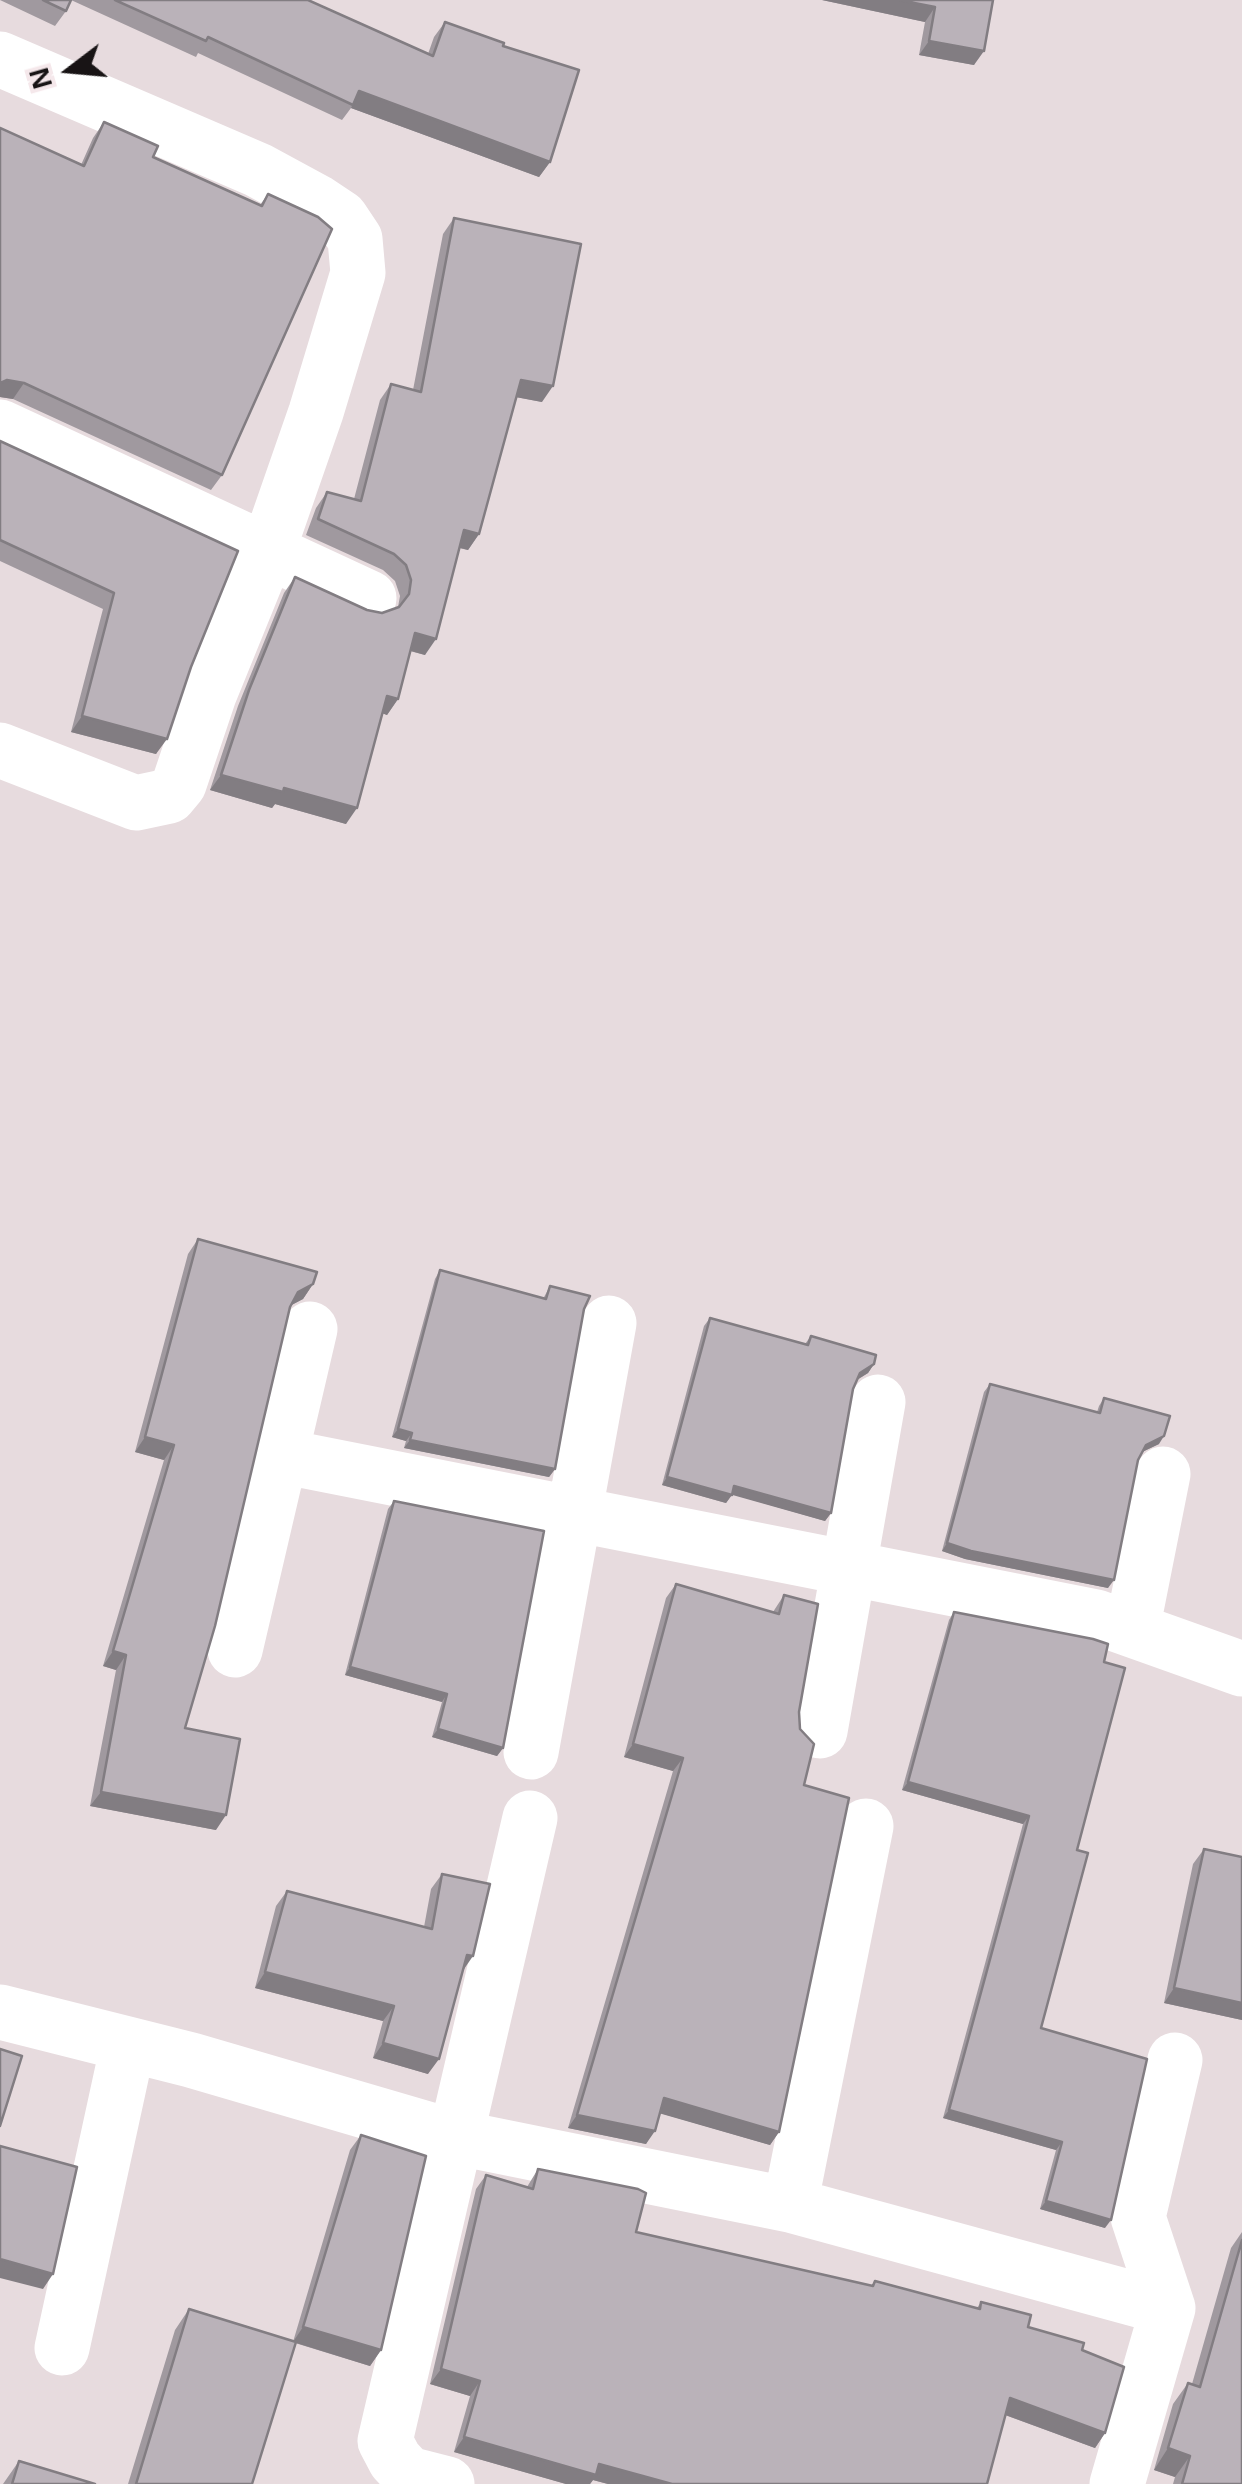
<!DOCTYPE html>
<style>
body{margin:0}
#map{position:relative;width:1242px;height:2484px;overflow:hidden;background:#e7dbde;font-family:Helvetica,sans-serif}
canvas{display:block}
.north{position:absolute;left:20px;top:20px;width:100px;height:100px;-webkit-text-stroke:8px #f5e8eb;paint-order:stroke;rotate:254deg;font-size:28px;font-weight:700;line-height:40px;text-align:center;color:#181415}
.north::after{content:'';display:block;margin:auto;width:35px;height:45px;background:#181415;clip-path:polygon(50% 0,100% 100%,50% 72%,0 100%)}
</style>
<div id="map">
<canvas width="1242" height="2484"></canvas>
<div class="north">N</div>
</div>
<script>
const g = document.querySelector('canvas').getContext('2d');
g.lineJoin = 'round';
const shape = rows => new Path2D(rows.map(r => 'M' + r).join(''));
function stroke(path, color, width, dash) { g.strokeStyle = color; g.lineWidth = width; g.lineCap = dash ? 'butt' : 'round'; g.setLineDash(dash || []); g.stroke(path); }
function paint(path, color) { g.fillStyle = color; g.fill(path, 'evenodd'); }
const minor = shape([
 [0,59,258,170,317,202,341,218,355,239,358,273,316,412,268,550,209,695,179,784,169,796,136,803,0,750],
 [0,427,369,598],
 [281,1456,1096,1617,1242,1669],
 [1132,1630,1163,1474],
 [235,1650,310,1329],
 [820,1731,878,1402],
 [531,1752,609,1323],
 [0,2012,191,2060,454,2137,790,2205,1168,2308,1138,2217,1175,2060],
 [790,2205,866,1826],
 [62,2348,128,2045],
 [447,2484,408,2474,395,2460,385,2441,530,1818],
 [1117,2484,1168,2308]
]);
const wall = shape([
 [0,0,71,0,66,11,55,26],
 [71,0,308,0,428,54,434,37,445,22,503,46,550,162,539,177,351,108,342,120,198,53,196,57],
 [822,0,993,0,974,65,919,55,925,22],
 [104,122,153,157,260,205,268,194,222,475,211,490,13,399,0,397,0,128,81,165,93,138],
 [454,218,542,402,516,397,479,534,468,550,459,548,425,655,410,651,398,699,387,715,382,713,346,824,275,804,272,808,210,790,238,706,284,593,295,577,367,610,382,613,398,607,400,596,395,581,383,570,306,535,316,508,327,492,354,499,380,400,391,384,413,390,443,234],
 [0,441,238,551,156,754,71,732,103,609,0,561],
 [198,1239,313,1284,303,1299,291,1305,185,1728,216,1830,90,1806,116,1670,103,1666,164,1460,135,1452,188,1254],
 [440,1270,543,1299,550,1286,584,1309,555,1469,549,1477,404,1448,406,1441,392,1437,435,1279],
 [710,1318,805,1344,811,1336,874,1364,868,1373,857,1380,853,1389,831,1513,825,1521,732,1494,726,1503,662,1485,704,1326],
 [990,1384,1097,1412,1099,1406,1104,1398,1159,1444,1142,1452,1138,1460,1108,1588,965,1559,942,1551,984,1392],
 [394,1501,503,1748,497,1756,432,1737,442,1702,345,1675,388,1509],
 [676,1584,773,1612,784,1595,799,1712,804,1785,779,2132,770,2145,660,2113,646,2144,568,2128,673,1771,624,1757,666,1598],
 [954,1612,1104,1662,1077,1850,1041,2028,1105,2228,1040,2209,1056,2150,943,2118,1023,1824,902,1790,949,1620],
 [1204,1849,1242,2020,1164,2003,1193,1864],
 [442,1874,428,2074,373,2058,383,2021,255,1988,276,1906,287,1891,424,1927,431,1889],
 [361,2135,381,2350,370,2366,295,2343,252,2484,128,2484,175,2330,189,2309,293,2342,350,2150],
 [538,2169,636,2232,871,2286,875,2281,977,2308,981,2302,1028,2327,1082,2350,1105,2433,1095,2448,1005,2415,987,2484,608,2484,593,2480,590,2484,566,2484,454,2452,470,2396,430,2384,476,2189,486,2175,527,2187],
 [1242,2232,1242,2484,1173,2484,1175,2477,1154,2470,1173,2404,1188,2383,1192,2384,1231,2248],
 [19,2461,95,2484,3,2484]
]);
const shadedWall = shape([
 [822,0,899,0,935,7,925,22],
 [929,41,984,51,974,65,919,55],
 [359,91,550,162,539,177,351,108],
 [7,380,24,383,13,399,0,397,0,383],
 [521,380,553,386,542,402,510,396],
 [464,530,479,534,468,550,453,546],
 [415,633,436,639,425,655,404,649],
 [387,696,398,699,387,715,376,711],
 [82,716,167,739,156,754,71,732],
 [221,775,284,788,357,808,346,824,275,804,272,808,210,790],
 [313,1284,303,1299,288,1307,298,1292],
 [874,1364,868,1373,855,1381,860,1373],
 [398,1429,412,1433,406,1441,392,1437],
 [1164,1436,1159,1444,1140,1453,1146,1445],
 [145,1437,174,1445,164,1460,135,1452],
 [410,1440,555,1469,549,1477,404,1448],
 [667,1477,732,1495,726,1503,662,1485],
 [734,1486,831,1513,825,1521,729,1494],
 [947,1543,1114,1580,1108,1588,965,1559,942,1551],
 [113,1651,126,1655,116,1670,103,1666],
 [350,1667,447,1694,442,1702,345,1675],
 [438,1729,503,1748,497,1756,432,1737],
 [633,1744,683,1758,673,1771,624,1757],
 [908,1782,1029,1816,1023,1824,902,1790],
 [101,1792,226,1815,216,1830,90,1806],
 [467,1955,473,1956,462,1972],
 [265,1972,394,2006,383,2021,255,1988],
 [1174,1988,1242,2003,1242,2020,1164,2003],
 [383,2043,439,2059,428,2074,373,2058],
 [664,2098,779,2132,770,2145,655,2112],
 [949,2110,1062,2142,1056,2150,943,2118],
 [577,2115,655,2131,646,2144,568,2128],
 [1046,2201,1111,2220,1105,2228,1040,2209],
 [0,2259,53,2274,43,2289,0,2278],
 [303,2327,381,2350,370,2366,293,2342],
 [441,2369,480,2381,470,2396,430,2384],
 [1010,2398,1105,2433,1095,2448,1000,2413],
 [464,2437,599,2464,672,2484,608,2484,593,2480,590,2484,566,2484,454,2452],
 [1168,2448,1190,2456,1175,2477,1154,2470]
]);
const building = shape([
 [43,0,71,0,66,11,43,0],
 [115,0,308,0,433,56,445,22,504,43,503,46,579,70,550,162,359,91,353,105,208,37,206,41,115,0],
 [899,0,993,0,984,51,929,41,935,7,899,0],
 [104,122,158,146,153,157,262,206,268,194,318,217,332,229,222,475,24,383,7,380,0,383,0,128,84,166,104,122],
 [454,218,581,244,553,386,521,380,479,534,464,530,436,639,415,633,398,699,387,696,357,808,284,788,283,792,221,775,249,690,295,577,367,610,382,613,399,607,409,594,411,580,406,565,394,554,318,519,327,492,361,501,391,384,421,392,454,218],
 [0,441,238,551,191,667,167,739,82,716,114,593,0,540,0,441],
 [198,1239,317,1272,313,1284,298,1292,290,1307,215,1626,185,1728,240,1739,226,1815,101,1792,126,1655,113,1651,174,1445,145,1437,198,1239],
 [440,1270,546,1299,550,1286,590,1296,584,1309,555,1469,410,1440,412,1433,398,1429,440,1270],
 [710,1318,808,1345,811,1336,876,1355,874,1364,860,1373,853,1389,831,1513,734,1486,732,1495,667,1477,710,1318],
 [990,1384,1100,1413,1104,1398,1170,1416,1164,1436,1146,1445,1138,1460,1114,1580,971,1551,947,1543,990,1384],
 [394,1501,544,1531,503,1748,438,1729,447,1694,350,1667,394,1501],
 [676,1584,779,1614,784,1595,818,1604,799,1712,800,1729,814,1744,804,1785,849,1798,779,2132,664,2098,655,2131,577,2115,683,1758,633,1744,676,1584],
 [954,1612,1093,1639,1108,1644,1104,1662,1125,1668,1077,1850,1088,1853,1041,2028,1147,2059,1111,2220,1046,2201,1062,2142,949,2110,1029,1816,908,1782,954,1612],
 [1204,1849,1242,1857,1242,2003,1174,1988,1204,1849],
 [442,1874,490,1884,473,1956,467,1955,439,2059,383,2043,394,2006,265,1972,287,1891,432,1929,442,1874],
 [0,2049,22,2056,0,2126,0,2049],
 [361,2135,426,2156,381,2350,303,2327,361,2135],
 [0,2146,77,2167,53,2274,0,2259,0,2146],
 [538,2169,638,2189,646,2193,636,2232,873,2286,875,2281,980,2309,981,2302,1031,2315,1028,2327,1084,2343,1082,2350,1124,2367,1105,2433,1010,2398,987,2484,672,2484,599,2464,596,2475,464,2437,480,2381,441,2369,486,2175,533,2189,538,2169],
 [1242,2240,1242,2484,1182,2484,1190,2456,1168,2448,1188,2383,1200,2387,1242,2240],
 [189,2309,296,2342,252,2484,136,2484,189,2309],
 [19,2461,95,2484,12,2484,19,2461]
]);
stroke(minor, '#fff', 55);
paint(wall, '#a0999f');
paint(shadedWall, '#827d82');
paint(building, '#bab2b9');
stroke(building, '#827d82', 2.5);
</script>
